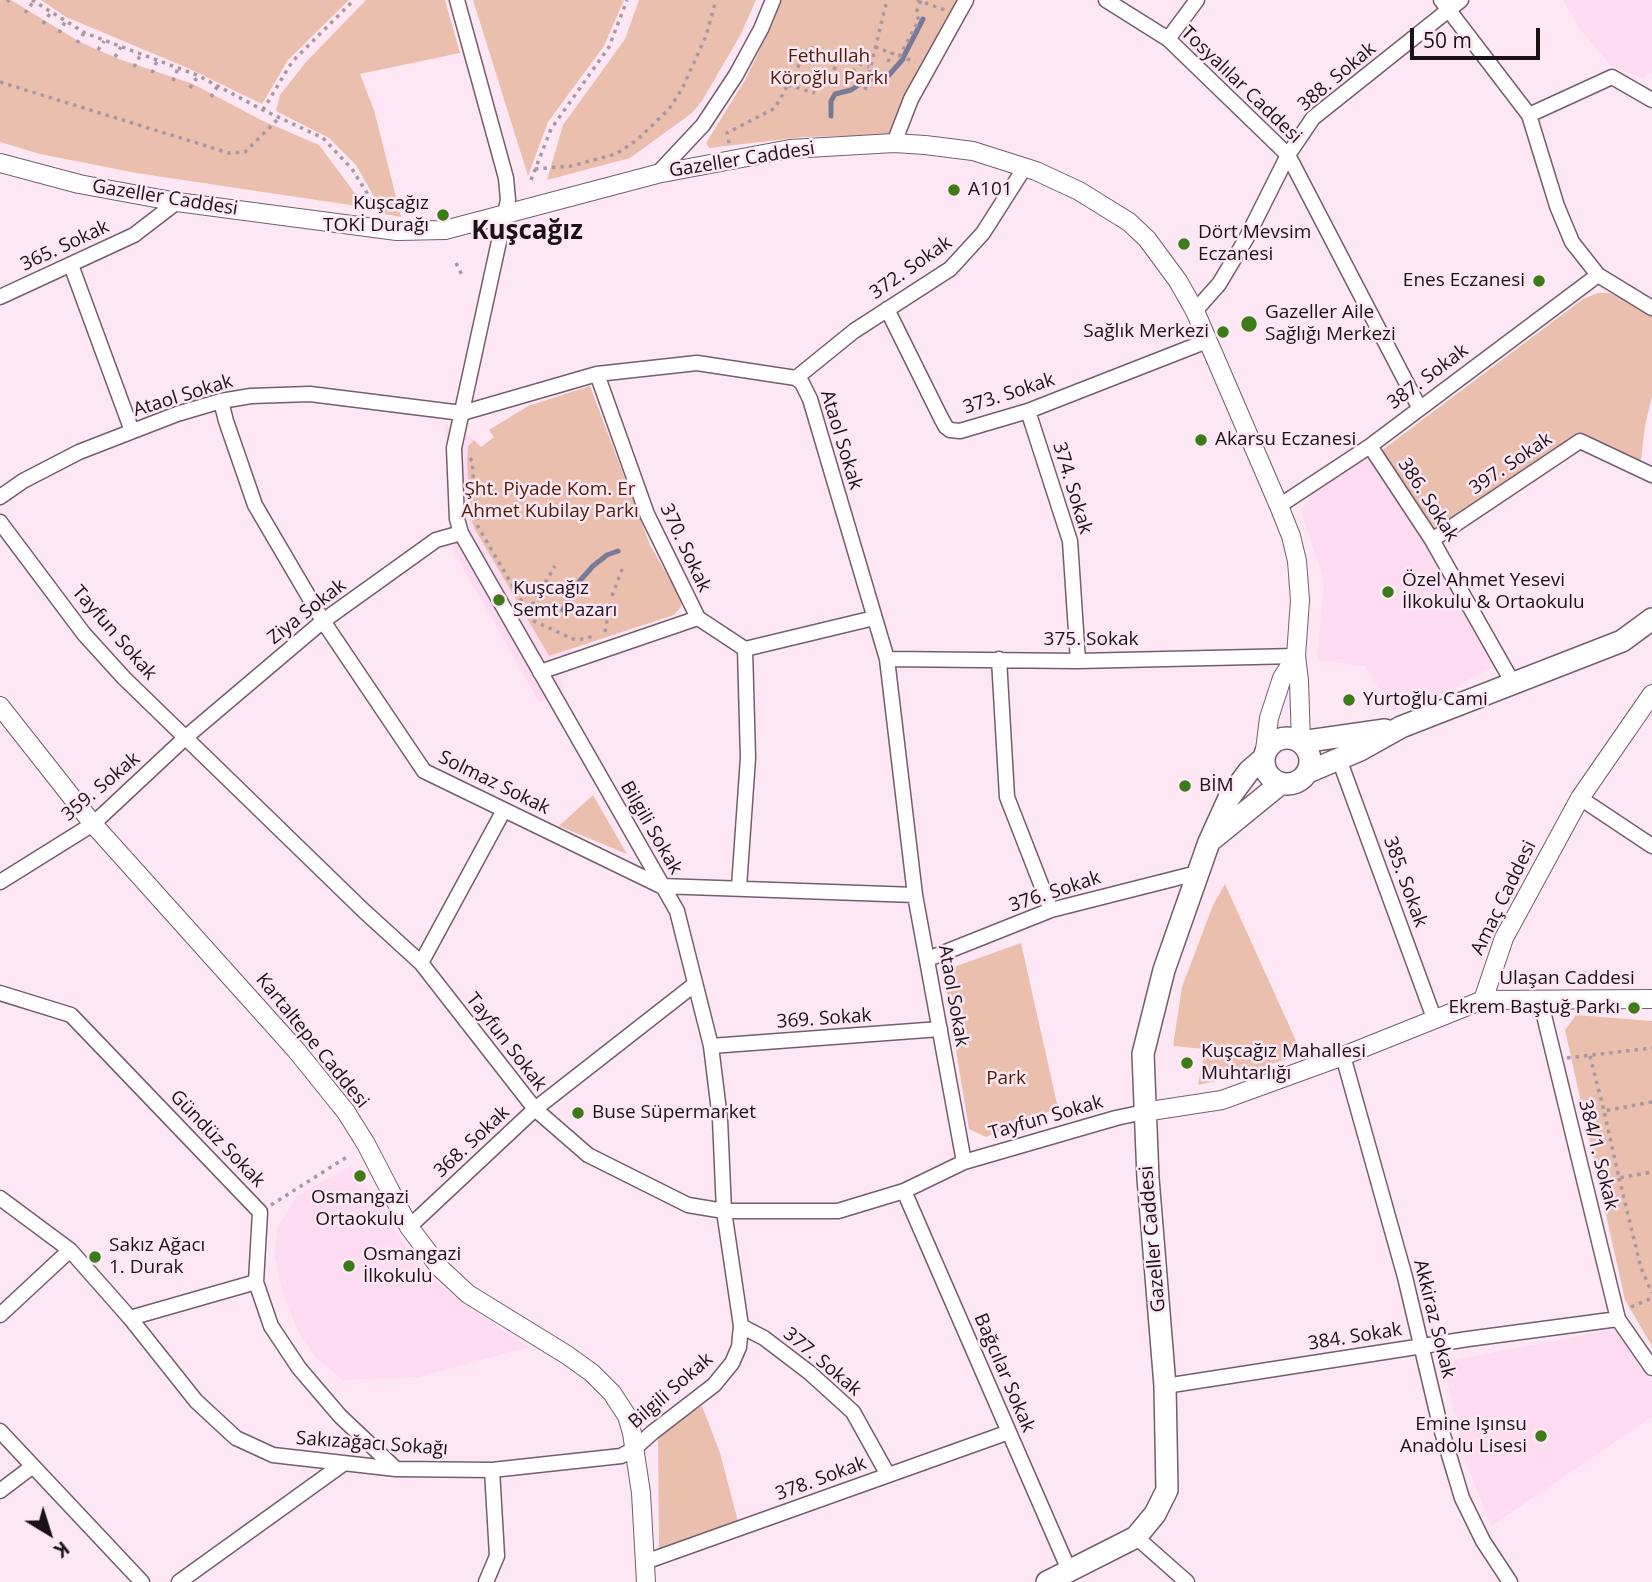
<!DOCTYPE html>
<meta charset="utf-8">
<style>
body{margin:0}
#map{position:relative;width:1652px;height:1582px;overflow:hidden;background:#fde7f5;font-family:"Open Sans",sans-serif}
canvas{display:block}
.north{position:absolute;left:14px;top:1498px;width:70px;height:70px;-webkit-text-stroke:5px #fde7f5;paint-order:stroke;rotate:142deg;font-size:19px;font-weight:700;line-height:28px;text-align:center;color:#1b1218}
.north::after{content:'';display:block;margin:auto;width:24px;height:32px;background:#1b1218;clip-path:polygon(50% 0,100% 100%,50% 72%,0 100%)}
.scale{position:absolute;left:1410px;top:28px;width:130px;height:32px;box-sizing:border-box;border:4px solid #1b1218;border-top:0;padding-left:9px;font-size:21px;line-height:24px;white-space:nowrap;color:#1b1218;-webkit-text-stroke:5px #fde7f5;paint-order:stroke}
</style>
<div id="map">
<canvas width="1652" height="1582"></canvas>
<div class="north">K</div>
<div class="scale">50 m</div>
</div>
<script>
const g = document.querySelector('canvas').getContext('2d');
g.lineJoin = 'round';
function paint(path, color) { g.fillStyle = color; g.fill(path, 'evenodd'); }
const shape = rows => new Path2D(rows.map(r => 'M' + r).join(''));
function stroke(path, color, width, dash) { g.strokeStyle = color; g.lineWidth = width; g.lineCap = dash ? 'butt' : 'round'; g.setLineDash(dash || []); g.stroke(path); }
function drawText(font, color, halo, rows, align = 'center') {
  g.font = font + ' "Open Sans",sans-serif'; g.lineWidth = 5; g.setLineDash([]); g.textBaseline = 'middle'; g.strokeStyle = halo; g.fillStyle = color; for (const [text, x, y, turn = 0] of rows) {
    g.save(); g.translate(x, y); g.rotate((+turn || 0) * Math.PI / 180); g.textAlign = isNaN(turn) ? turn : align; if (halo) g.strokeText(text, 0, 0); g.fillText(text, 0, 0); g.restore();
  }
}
const built = shape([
 [1563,0,1652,0,1652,72,1643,78,1611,66,1579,28],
 [445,423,474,440,468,446,467,464,471,518,474,529,549,656,571,649,578,665,560,674,564,690,540,703,454,552,449,520],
 [1368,456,1439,566,1494,666,1451,690,1394,711,1365,666,1317,660,1324,580,1302,515,1304,506,1316,490],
 [352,1166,405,1245,432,1279,481,1316,530,1347,418,1377,343,1380,317,1359,298,1331,283,1294,274,1252,278,1226,297,1196],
 [1616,1329,1652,1381,1652,1417,1491,1526,1463,1455,1443,1362]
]);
const green = shape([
 [0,0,11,0,80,42,119,59,193,84,261,120,319,145,363,204,357,206,136,173,40,154,0,142],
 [41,0,349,0,288,60,262,104,190,69,66,17],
 [366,0,445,0,460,53,360,74,374,110,401,217,380,213,376,200,356,165,329,138,276,111,280,95,306,62],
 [473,0,624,0,604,46,548,122,528,176],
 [639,0,756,0,741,34,702,101,692,113,630,158,547,180,563,125,625,39],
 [780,0,957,0,921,65,888,135,803,137,709,148,706,143,745,80,769,31],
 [1598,293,1609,293,1652,312,1652,396,1645,426,1640,468,1578,436,1432,532,1381,451,1583,299],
 [590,386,650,545,682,601,681,607,674,615,549,656,474,528,471,518,467,464,468,446,474,440,481,447,494,437,489,430,528,406],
 [593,795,627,854,559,826],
 [1225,884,1302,1054,1226,1079,1198,1085,1205,1049,1173,1046,1182,987,1213,905],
 [1021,943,1058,1108,986,1137,969,1129,943,971],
 [1576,1015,1652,1021,1652,1346,1625,1300,1565,1030],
 [702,1406,720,1453,739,1525,659,1552,658,1434]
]);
const stream = shape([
 [904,56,923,19],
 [869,80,889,75,903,59],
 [831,116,831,101,835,94,851,90,865,81],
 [578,583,593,566,607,555,618,551],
 [563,610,575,587]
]);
const path = shape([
 [32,0,85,33,197,75,263,110,323,138,352,169,372,201,372,210],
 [917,0,945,10],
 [7,2,9,0],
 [25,13,34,1],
 [43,24,51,12],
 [59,33,65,22],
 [77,43,84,33],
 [875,47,915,62],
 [98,50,104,41],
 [115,57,121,47],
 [899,57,919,20,916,13,921,0],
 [888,62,891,53],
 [134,67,141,54],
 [834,70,839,57],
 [853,72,857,63],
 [152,73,157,61],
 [173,81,178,68],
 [0,82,229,153,245,152,279,118],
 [788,85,815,93],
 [190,88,198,76],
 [865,90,887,0],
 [211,97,217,87],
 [263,110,292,62,354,0],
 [729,143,727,133,775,108,809,47,869,67],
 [535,169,571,166,616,154,637,140,669,109,682,89,706,36,716,0],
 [531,180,551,129,609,47,627,0],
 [456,263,463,277],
 [470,458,472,461,477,525,528,612,534,621,573,639,578,640,594,636],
 [612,596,623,567],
 [528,612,555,566],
 [605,632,610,603],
 [1590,1056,1604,1111],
 [1567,1058,1652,1048],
 [1652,1102,1604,1111,1619,1178,1652,1172],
 [1619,1178,1641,1268,1652,1293],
 [271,1205,350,1155],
 [1631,1307,1652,1298]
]);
const minor = shape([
 [1106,0,1168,39,1288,155,1419,407],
 [1441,0,1529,115,1557,206,1572,242,1598,275,1652,308],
 [1168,39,1197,0],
 [1529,115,1612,77,1652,100],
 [894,143,911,99,966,0],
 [657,174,703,125,736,75,761,29,773,0],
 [71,265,132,431],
 [0,297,134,235,177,202],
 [887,309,941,418,946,427,950,430,960,431,1028,411,1207,341],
 [1195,311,1219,284,1246,239,1288,155,1313,118,1461,0],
 [597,374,647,514,698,618,745,649,748,758,739,887],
 [796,378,854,331,950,269,983,233,1025,167],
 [221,401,226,421,255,505,323,621,424,771,661,886,915,895],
 [1028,411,1070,541,1078,661],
 [1370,446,1432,540,1514,685],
 [0,497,23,481,79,452,177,414,221,401,251,396,310,394,462,413,597,374,697,363,796,378,802,383,810,399,887,659,915,895,964,1162],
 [1279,506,1370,446,1598,275],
 [0,522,84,634,124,678,364,911,421,963,535,1109,588,1155,688,1205,724,1211,838,1211,904,1191,964,1162,1116,1118,1144,1112],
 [1432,540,1580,441,1652,475],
 [745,649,874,618],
 [887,659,1078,661,1296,656],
 [999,659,1007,797,1051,910],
 [540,672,698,618],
 [1339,759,1434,1018],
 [1580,798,1652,846],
 [0,882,93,824,186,737,323,621,436,540,461,533],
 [928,959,1051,910,1197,873],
 [421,963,504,810],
 [0,993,71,1015,260,1212,256,1282,271,1326,299,1368,340,1416,396,1469],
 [1540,999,1618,1319],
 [711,1046,940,1029],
 [1343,1056,1405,1277,1440,1425,1462,1498,1483,1541,1510,1582],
 [904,1191,1069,1570],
 [0,1198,70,1250,130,1318,196,1401,236,1438,273,1455,396,1469,492,1470,621,1456,634,1449,653,1432,714,1385,732,1363,739,1347,741,1326,724,1211,720,1119,711,1046,677,911,461,533,457,519,454,448,508,200,506,178,457,0],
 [409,1227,535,1109,695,984],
 [0,1315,70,1250],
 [130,1318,256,1282],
 [741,1326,764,1338,810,1373,853,1412,888,1475],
 [1165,1386,1468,1339,1618,1319,1652,1368],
 [0,1431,142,1582],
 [0,1491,33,1466],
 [1136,1537,1187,1582],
 [645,1562,1009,1432],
 [179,1582,343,1464],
 [486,1582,497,1556,492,1470]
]);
const tertiary = shape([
 [0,163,79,184,177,202,397,231,445,230,657,174,790,149,894,143,925,145,973,151,1036,171,1079,191,1129,222,1147,239,1178,281,1195,311,1279,506,1291,536,1297,561,1300,600,1296,656,1299,681,1301,742],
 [0,706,93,824,296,1050,346,1112,366,1144,409,1227,440,1268,468,1294,567,1355,592,1373,612,1393,627,1416,632,1433,641,1493,646,1582],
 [1264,758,1269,718,1282,678,1296,656],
 [1483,1000,1504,938,1580,798,1652,694],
 [1144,1112,1222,1100,1343,1056,1483,1000,1652,999]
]);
const secondary = shape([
 '1264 761a23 23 0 1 1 46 0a23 23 0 1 1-46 0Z',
 [1301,742,1385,730],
 [1308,772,1360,750,1401,727,1622,641,1652,619],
 [1210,841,1280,784],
 [1047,1582,1136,1537,1155,1514,1167,1490,1165,1386,1148,1178,1143,1054,1164,970,1209,842,1229,798,1249,771,1264,758]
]);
const markers = [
 [954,190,7,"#3c7b18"],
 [443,215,7,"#3c7b18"],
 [1184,244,7,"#3c7b18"],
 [1539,281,7,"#3c7b18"],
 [1249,324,9,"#3c7b18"],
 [1223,332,7,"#3c7b18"],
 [1201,440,7,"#3c7b18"],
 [1388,592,7,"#3c7b18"],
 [499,600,7,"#3c7b18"],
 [1349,700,7,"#3c7b18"],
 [1185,786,7,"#3c7b18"],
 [1634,1008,7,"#3c7b18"],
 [1187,1063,7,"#3c7b18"],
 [578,1113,7,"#3c7b18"],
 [360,1176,7,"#3c7b18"],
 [95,1257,7,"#3c7b18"],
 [349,1266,7,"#3c7b18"],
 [1541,1436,7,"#3c7b18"]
];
const parkNames = [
 ["Fethullah",829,57],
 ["Köroğlu Parkı",829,79],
 ["Şht. Piyade Kom. Er",550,490],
 ["Ahmet Kubilay Parkı",550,512],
 ["Park",1006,1079]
];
const streetNames = [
 ["388. Sokak",1337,77,-40],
 ["Tosyalılar Caddesi",1241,85,44],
 ["Gazeller Caddesi",742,160,-9],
 ["Gazeller Caddesi",165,198,9],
 ["365. Sokak",65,246,-25],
 ["372. Sokak",911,268,-35],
 ["387. Sokak",1428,377,-37],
 ["373. Sokak",1009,394,-18],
 ["Ataol Sokak",183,396,-17],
 ["Ataol Sokak",841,440,73],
 ["397. Sokak",1511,464,-34],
 ["374. Sokak",1072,488,73],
 ["386. Sokak",1428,500,57],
 ["370. Sokak",685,548,65],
 ["Ziya Sokak",307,612,-38],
 ["Tayfun Sokak",114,633,49],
 ["375. Sokak",1091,640],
 ["Solmaz Sokak",494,783,26],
 ["359. Sokak",101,787,-40],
 ["Bilgili Sokak",651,828,60],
 ["385. Sokak",1405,882,70],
 ["376. Sokak",1055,892,-18],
 ["Amaç Caddesi",1504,898,-64],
 ["Ulaşan Caddesi",1567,979],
 ["Ataol Sokak",953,996,80],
 ["369. Sokak",824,1019,-4],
 ["Kartaltepe Caddesi",312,1041,51],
 ["Tayfun Sokak",506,1042,52],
 ["Tayfun Sokak",1046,1118,-16],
 ["Gündüz Sokak",217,1139,46],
 ["368. Sokak",472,1142,-43],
 ["384/1. Sokak",1598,1155,76],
 ["Gazeller Caddesi",1153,1239,-95],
 ["Akkiraz Sokak",1434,1319,76],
 ["384. Sokak",1355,1337,-9],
 ["377. Sokak",822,1362,40],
 ["Bağcılar Sokak",1004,1373,67],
 ["Bilgili Sokak",671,1391,-41],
 ["Sakızağacı Sokağı",372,1444,4],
 ["378. Sokak",821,1479,-20]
];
const poiNames = [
 ["A101",968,190],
 ["Kuşcağız",429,204,"right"],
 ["TOKİ Durağı",429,226,"right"],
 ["Dört Mevsim",1198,233],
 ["Eczanesi",1198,255],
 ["Enes Eczanesi",1525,281,"right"],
 ["Gazeller Aile",1265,313],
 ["Sağlığı Merkezi",1265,335],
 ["Sağlık Merkezi",1209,332,"right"],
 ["Akarsu Eczanesi",1215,440],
 ["Özel Ahmet Yesevi",1402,581],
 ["İlkokulu & Ortaokulu",1402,603],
 ["Kuşcağız",513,589],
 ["Semt Pazarı",513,611],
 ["Yurtoğlu Cami",1363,700],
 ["BİM",1199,786],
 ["Ekrem Baştuğ Parkı",1620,1008,"right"],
 ["Kuşcağız Mahallesi",1201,1052],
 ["Muhtarlığı",1201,1074],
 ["Buse Süpermarket",592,1113],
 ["Osmangazi",360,1198,"center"],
 ["Ortaokulu",360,1220,"center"],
 ["Sakız Ağacı",109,1246],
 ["1. Durak",109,1268],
 ["Osmangazi",363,1255],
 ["İlkokulu",363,1277],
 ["Emine Işınsu",1527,1425,"right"],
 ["Anadolu Lisesi",1527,1447,"right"]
];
const districtNames = [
 ["Kuşcağız",527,232]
];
paint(built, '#fddbf1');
paint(green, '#ebbfae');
stroke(stream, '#777a98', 5);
stroke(minor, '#745d6d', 17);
stroke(tertiary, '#745d6d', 20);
stroke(secondary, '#745d6d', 24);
stroke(path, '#a998a3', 3.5, [3.5, 5]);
stroke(minor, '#fff', 14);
stroke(tertiary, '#fff', 18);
stroke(secondary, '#fff', 21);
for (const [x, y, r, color] of markers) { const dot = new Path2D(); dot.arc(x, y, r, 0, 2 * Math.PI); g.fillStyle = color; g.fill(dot); stroke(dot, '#fde7f5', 2.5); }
drawText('19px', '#521c03', '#fde7f5', parkNames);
drawText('19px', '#1b1218', '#fde7f5', streetNames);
drawText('19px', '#1b1218', '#fde7f5', poiNames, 'left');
drawText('bold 26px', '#1b1218', '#fde7f5', districtNames);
</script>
